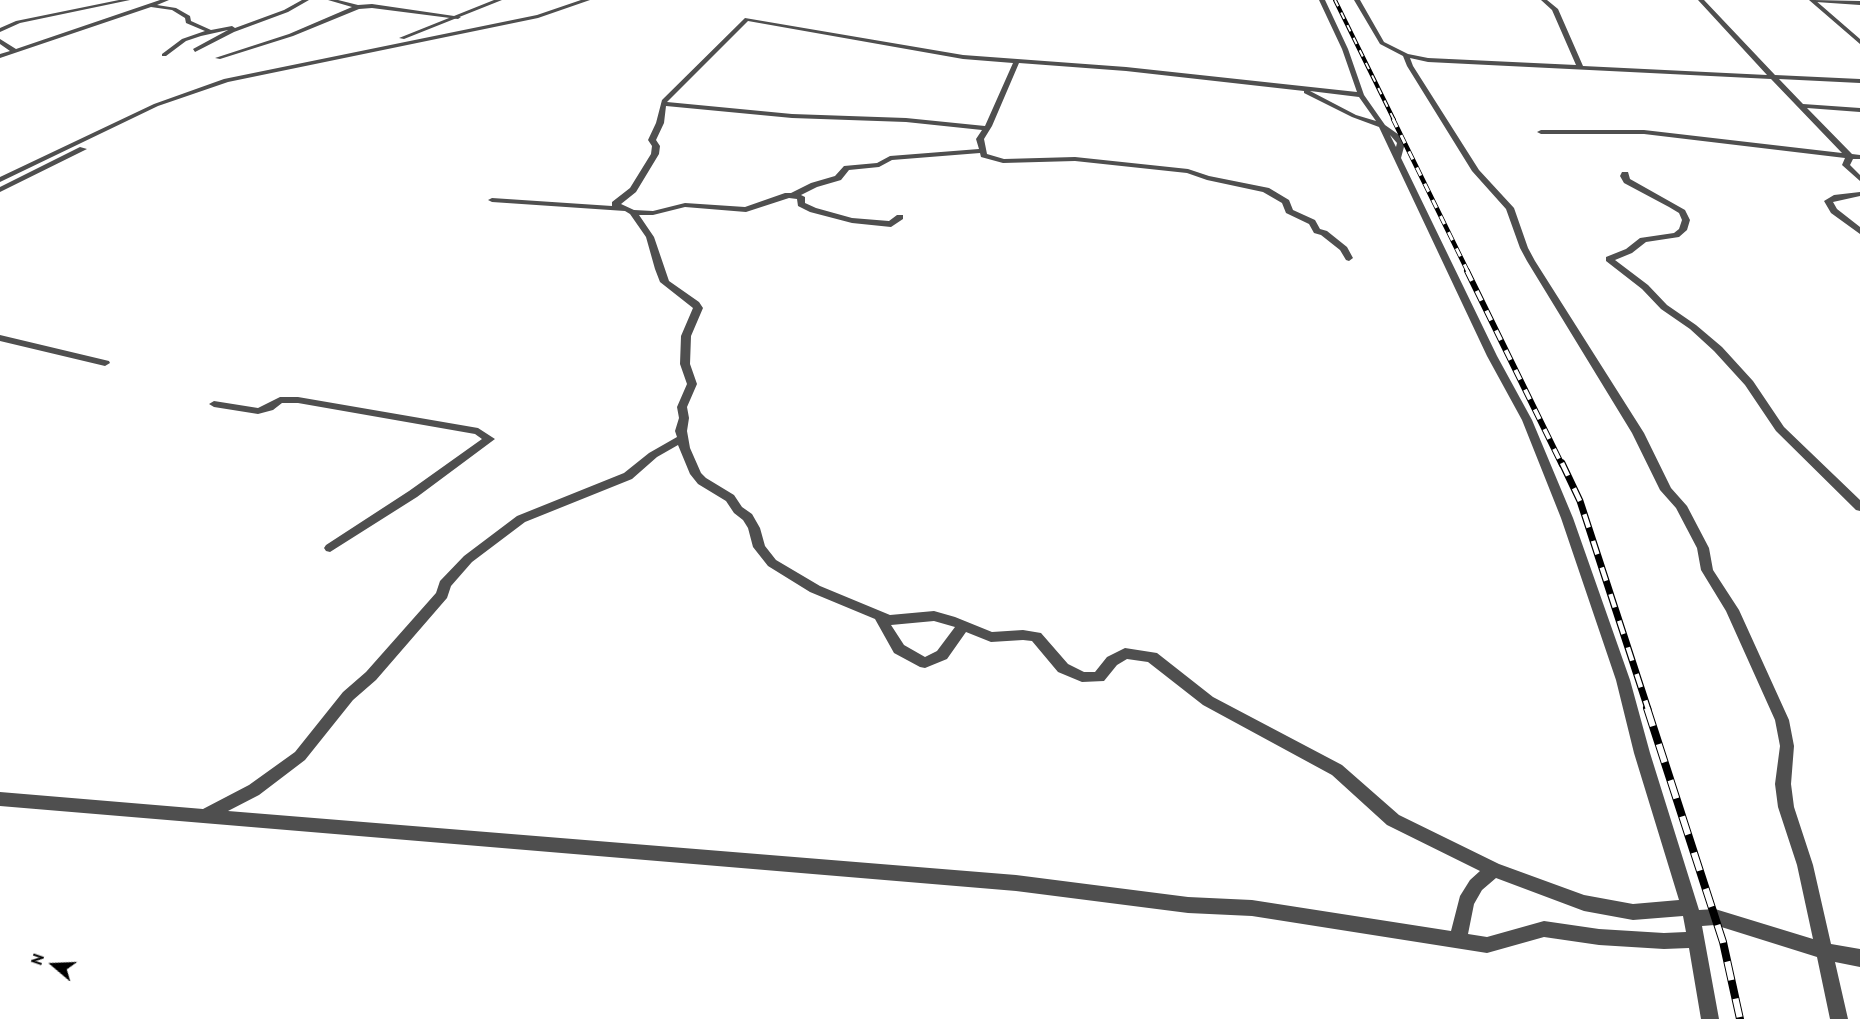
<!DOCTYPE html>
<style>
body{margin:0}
#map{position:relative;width:1860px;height:1019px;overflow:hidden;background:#fff;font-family:"PT Sans",sans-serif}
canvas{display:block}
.north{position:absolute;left:24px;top:935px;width:60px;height:60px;-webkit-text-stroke:4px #fff;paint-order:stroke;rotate:289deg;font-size:16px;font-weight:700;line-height:24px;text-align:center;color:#000}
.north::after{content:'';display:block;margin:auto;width:21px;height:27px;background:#000;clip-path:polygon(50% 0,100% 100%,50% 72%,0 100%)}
</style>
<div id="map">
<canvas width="1860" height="1019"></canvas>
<div class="north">N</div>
</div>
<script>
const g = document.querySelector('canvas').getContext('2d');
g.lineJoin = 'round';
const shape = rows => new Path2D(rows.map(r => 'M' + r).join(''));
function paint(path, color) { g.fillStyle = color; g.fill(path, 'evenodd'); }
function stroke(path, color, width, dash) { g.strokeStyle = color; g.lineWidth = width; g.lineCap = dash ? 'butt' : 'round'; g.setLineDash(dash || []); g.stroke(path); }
const minor = shape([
 [119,0,130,0,20,23,0,32,0,28,16,21,119,0],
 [160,0,169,0,157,5,176,8,190,16,191,21,211,30,232,26,235,28,284,10,302,0,309,0,288,12,234,32,195,52,193,49,228,30,201,36,186,41,166,56,162,56,162,54,182,39,205,31,186,23,185,18,172,10,151,7,0,58,0,54,10,51,0,44,0,39,16,49,160,0],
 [328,0,338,0,358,5,372,4,461,17,458,19,372,8,359,9,293,36,220,59,215,58,289,34,352,7,328,0],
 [1319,0,1325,0,1348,49,1364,95,1385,125,1402,137,1405,143,1401,158,1497,356,1532,420,1573,518,1630,680,1650,753,1699,910,1715,909,1813,939,1797,865,1778,807,1775,784,1780,746,1775,720,1726,611,1701,570,1697,548,1676,508,1660,490,1632,433,1527,261,1520,248,1506,209,1472,171,1407,66,1403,56,1380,44,1354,0,1360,0,1384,42,1408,54,1428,58,1576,65,1552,10,1541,0,1547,0,1558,9,1583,66,1767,75,1698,0,1704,0,1775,75,1860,79,1860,83,1779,79,1803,104,1860,108,1860,112,1807,108,1852,154,1860,155,1860,159,1853,159,1850,165,1860,175,1860,181,1842,165,1845,158,1644,134,1541,134,1537,132,1541,130,1644,130,1842,153,1771,79,1428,62,1410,58,1413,66,1479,170,1514,208,1528,248,1535,261,1644,433,1671,488,1687,506,1709,548,1713,570,1739,610,1789,720,1794,746,1791,784,1794,807,1813,865,1831,944,1860,949,1860,967,1835,962,1848,1019,1830,1019,1817,957,1715,925,1702,926,1719,1019,1701,1019,1689,948,1664,949,1599,945,1544,937,1487,953,1252,916,1188,913,1016,891,0,806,0,792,203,809,249,785,295,752,343,692,366,672,436,593,440,581,464,556,517,516,624,473,649,453,677,437,675,431,679,418,677,407,687,384,680,364,681,336,693,308,660,282,655,269,646,237,630,214,625,211,492,202,488,200,492,198,612,206,612,202,630,188,651,154,652,146,648,140,656,123,662,100,745,18,963,55,1126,67,1357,92,1342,49,1319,0],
 [748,21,963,59,1013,63,985,126,906,118,792,114,667,102,748,21],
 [1019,63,1126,71,1304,91,1304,93,1352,117,1379,127,1487,356,1522,420,1561,518,1616,680,1634,753,1679,900,1633,904,1584,895,1499,864,1399,815,1342,765,1213,697,1157,653,1125,648,1107,657,1095,672,1084,672,1068,664,1041,633,1023,630,992,632,955,617,934,611,890,615,820,586,776,560,765,546,760,528,752,514,742,507,734,495,706,478,701,473,690,448,687,431,689,418,687,407,697,384,690,364,691,336,703,308,699,302,669,281,654,237,639,215,653,215,685,207,746,212,789,198,797,199,798,206,810,212,852,223,891,227,903,219,903,215,897,215,889,221,852,218,816,208,805,203,805,197,801,195,817,187,841,180,849,170,879,167,892,160,980,153,981,157,1003,163,1075,161,1187,173,1207,180,1263,192,1282,203,1286,213,1309,224,1314,233,1321,235,1340,250,1346,260,1349,261,1353,258,1347,247,1327,231,1320,229,1315,220,1293,210,1289,200,1269,188,1209,176,1188,169,1075,157,1004,159,987,154,984,139,992,126,1019,63],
 [1310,91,1359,97,1376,121,1356,115,1310,91],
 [666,106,792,118,906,122,982,130,976,139,979,149,890,156,877,163,844,166,835,176,811,183,791,193,785,193,745,207,685,203,653,211,634,210,621,204,636,192,659,154,660,146,656,140,664,123,666,106],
 [1390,135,1397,143,1396,147,1390,135],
 [678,445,690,474,698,484,726,501,734,513,743,520,748,528,753,547,768,566,810,592,875,619,894,653,920,667,925,668,947,659,966,632,991,642,1023,640,1032,641,1058,672,1082,682,1104,681,1117,665,1127,659,1148,662,1203,705,1332,775,1387,825,1480,871,1470,880,1460,896,1451,931,1252,900,1188,897,1016,875,228,811,259,795,305,760,353,700,376,680,447,598,451,586,472,562,525,522,632,479,657,457,678,445],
 [934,621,955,627,937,651,925,657,904,645,891,625,934,621],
 [1496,878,1584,911,1633,920,1683,916,1686,932,1664,933,1599,929,1544,921,1487,937,1468,934,1474,904,1482,890,1496,878],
 [1809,0,1815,0,1860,39,1860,44,1809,0],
 [80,147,87,149,0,192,0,187,80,147],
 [1622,172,1628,172,1630,179,1685,210,1690,220,1687,230,1679,237,1646,242,1632,253,1615,260,1648,285,1667,305,1696,325,1722,347,1753,381,1784,427,1860,500,1860,511,1856,510,1776,431,1745,385,1714,351,1690,329,1661,309,1642,289,1606,261,1606,257,1626,249,1640,238,1674,233,1679,229,1682,220,1679,213,1669,207,1624,183,1620,176,1622,172],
 [1860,192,1860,196,1833,202,1837,209,1860,227,1860,234,1831,213,1824,201,1834,195,1860,192],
 [0,335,109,361,110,363,105,366,0,341,0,335],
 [280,397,298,397,478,428,495,439,417,497,330,552,326,551,324,548,326,545,409,491,482,439,475,434,298,403,282,403,273,410,258,414,214,407,209,404,214,401,258,408,280,397]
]);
const tertiary = shape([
 [494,0,502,0,404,39,399,38,494,0],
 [581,0,590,0,538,18,228,82,158,106,0,182,0,177,154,104,224,79,537,15,581,0],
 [1813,0,1860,1,1860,5,1816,2,1813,0]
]);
const railFar4 = shape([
 [1335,0,1394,120]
]);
const railFar3 = shape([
 [1393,119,1468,272]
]);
const railFar2 = shape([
 [1467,271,1562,465]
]);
const railFar1 = shape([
 [1562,463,1580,501,1648,709]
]);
const rail = shape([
 [1647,708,1723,942,1740,1019]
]);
paint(minor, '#4f4f4f');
paint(tertiary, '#4f4f4f');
stroke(railFar4, '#000', 4);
stroke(railFar3, '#000', 4.5);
stroke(railFar2, '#000', 6);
stroke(railFar1, '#000', 7);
stroke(rail, '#000', 8);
stroke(railFar4, '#fff', 2, [7]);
stroke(railFar3, '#fff', 3, [9]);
stroke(railFar2, '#fff', 4, [11]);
stroke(railFar1, '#fff', 4.5, [14]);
stroke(rail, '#fff', 6, [19]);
</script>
